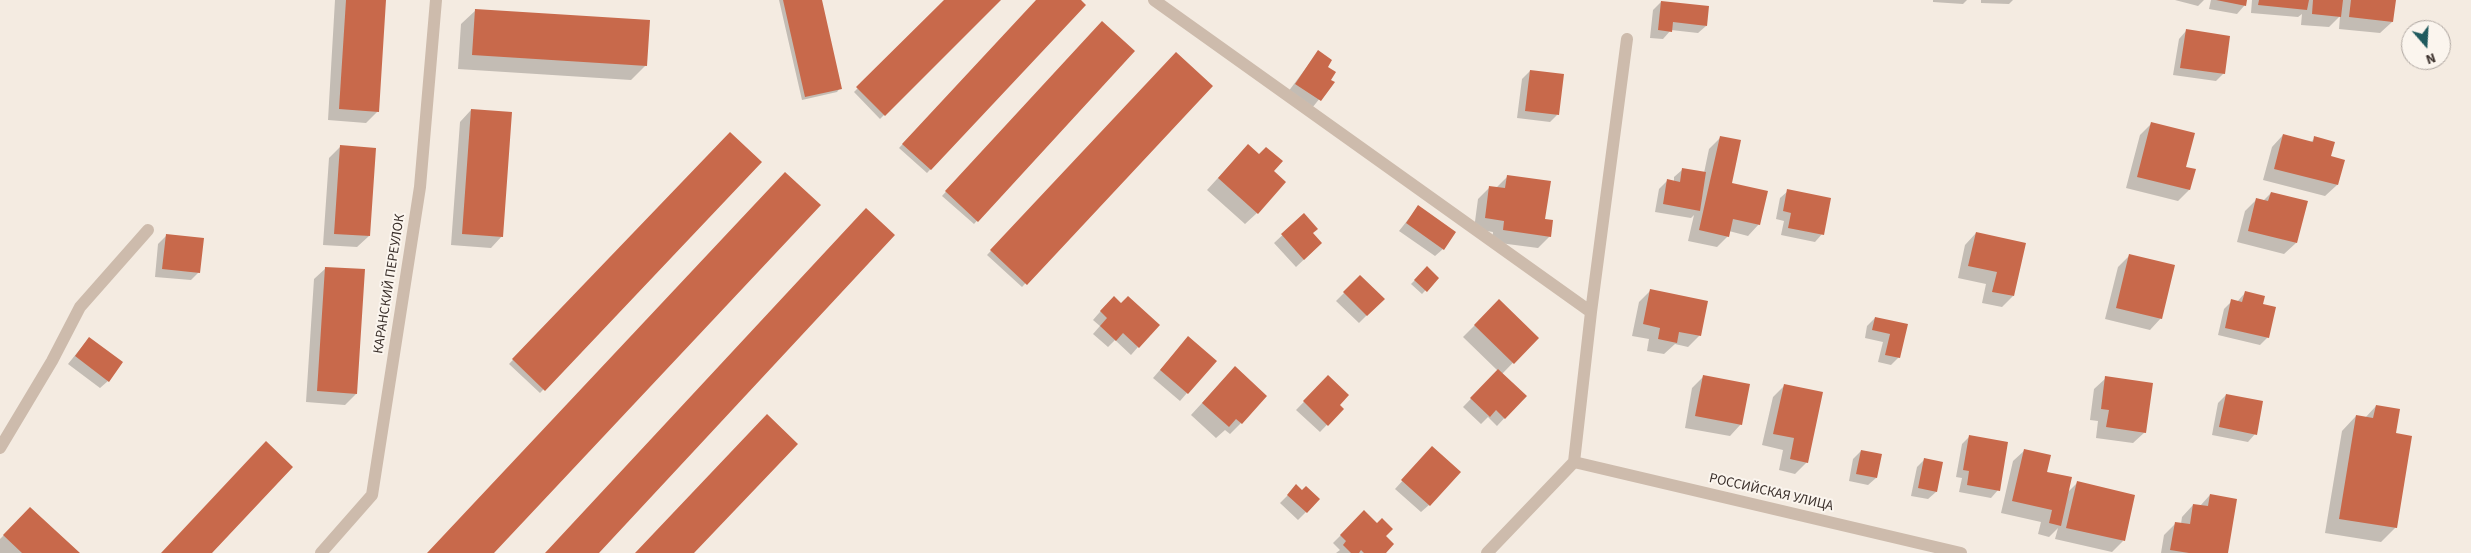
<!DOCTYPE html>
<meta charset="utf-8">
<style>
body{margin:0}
#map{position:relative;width:2471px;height:553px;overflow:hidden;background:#f4ebe1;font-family:"Source Sans 3",sans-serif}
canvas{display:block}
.north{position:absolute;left:2401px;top:20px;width:50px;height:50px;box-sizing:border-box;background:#fbf5ee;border:1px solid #aea6a0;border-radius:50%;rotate:161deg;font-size:14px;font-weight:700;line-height:20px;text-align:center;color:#3b302b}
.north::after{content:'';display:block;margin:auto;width:18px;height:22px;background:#1f5a5e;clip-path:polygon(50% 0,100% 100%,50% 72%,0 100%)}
</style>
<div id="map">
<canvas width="2471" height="553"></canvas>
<div class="north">N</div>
</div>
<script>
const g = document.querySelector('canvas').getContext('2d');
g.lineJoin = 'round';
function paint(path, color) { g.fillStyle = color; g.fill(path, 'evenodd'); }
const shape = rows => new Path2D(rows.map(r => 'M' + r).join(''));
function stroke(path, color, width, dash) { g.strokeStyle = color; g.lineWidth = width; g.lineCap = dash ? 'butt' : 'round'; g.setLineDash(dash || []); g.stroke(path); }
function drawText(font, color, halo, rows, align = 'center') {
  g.font = font + ' "Source Sans 3",sans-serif'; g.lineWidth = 4; g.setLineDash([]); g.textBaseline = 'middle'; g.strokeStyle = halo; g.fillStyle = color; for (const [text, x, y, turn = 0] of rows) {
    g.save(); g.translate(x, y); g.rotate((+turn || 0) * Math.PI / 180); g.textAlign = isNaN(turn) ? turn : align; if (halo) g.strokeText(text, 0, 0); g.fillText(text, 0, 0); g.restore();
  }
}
const shadow = shape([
 [335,0,385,0,378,111,366,123,328,120],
 [779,0,821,0,840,88,837,92,802,100],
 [946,0,999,0,880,119,854,92],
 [1037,0,1079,0,1084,5,927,173,899,148],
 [1933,0,1967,0,1963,4,1933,2],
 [1981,0,2013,0,2009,4,1981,3],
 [2175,0,2204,0,2198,6],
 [2211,0,2245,0,2244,6,2237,14,2209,9],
 [2252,0,2394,0,2392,22,2380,33,2339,29,2340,16,2329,27,2301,25,2302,14,2298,17,2251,13],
 [1661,2,1706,26,1698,33,1671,30,1663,39,1650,38,1653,10],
 [476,10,646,65,631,80,458,69,461,24],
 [1102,22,1133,51,974,224,942,196],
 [2186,31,2224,73,2216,81,2173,75,2179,39],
 [1318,52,1326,67,1329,80,1333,82,1312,108,1288,92],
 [1177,54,1211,86,1022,287,987,255],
 [1530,71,1557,115,1550,122,1517,118,1522,79],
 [471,110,502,236,491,248,451,245,460,122],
 [2152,123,2185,168,2189,190,2178,201,2126,188,2140,135],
 [730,133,761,162,540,393,509,364],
 [2283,135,2310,143,2315,138,2330,157,2337,185,2325,196,2263,180,2272,147],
 [1721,137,1730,184,1759,224,1748,236,1729,231,1728,236,1717,247,1688,241,1694,215,1691,218,1655,212,1659,189,1667,181,1674,182,1674,177,1682,170,1704,173,1709,149],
 [340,147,369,236,357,247,323,245,329,158],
 [1237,157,1273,171,1257,213,1245,224,1207,190],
 [1508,176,1544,220,1550,236,1538,248,1492,242,1493,232,1474,229,1478,199,1489,188,1496,188],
 [1788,191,1822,234,1815,242,1781,235,1784,221,1776,219,1780,198],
 [2271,193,2296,243,2284,254,2237,242,2245,211,2256,200,2263,201],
 [1418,207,1443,249,1435,256,1399,231],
 [1304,215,1312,233,1313,251,1296,267,1274,243],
 [1976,233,2013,296,2002,307,1982,303,1986,284,1958,278,1965,245],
 [166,236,199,272,191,280,155,277,158,244],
 [2129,256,2161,318,2150,330,2105,319,2118,267],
 [326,268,356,394,345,405,306,402,314,279],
 [1427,268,1437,278,1422,294,1411,284],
 [1360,277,1383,299,1359,323,1336,301],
 [1650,291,1700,335,1688,347,1675,344,1664,354,1647,351,1649,339,1632,336,1639,302],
 [2245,293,2262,305,2268,337,2260,345,2218,335,2224,309,2232,301,2237,302],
 [1499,301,1537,338,1502,374,1525,396,1497,426,1488,417,1481,424,1463,407,1498,371,1463,337],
 [1106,305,1138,347,1131,355,1115,340,1108,347,1093,334,1100,326,1093,320],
 [1875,318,1906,325,1899,357,1891,365,1878,362,1883,342,1865,338,1867,326],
 [89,338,108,381,100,388,68,364],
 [1181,346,1187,393,1180,401,1153,378],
 [1328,377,1338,405,1342,409,1320,432,1296,410],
 [1703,377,1741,424,1730,436,1685,428,1692,388],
 [2106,378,2145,432,2133,443,2096,438,2098,421,2090,420,2094,389],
 [1224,379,1241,423,1230,434,1225,430,1216,438,1191,415],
 [1784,386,1807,462,1795,474,1779,470,1783,450,1762,445,1773,397],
 [2226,395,2255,434,2248,442,2212,435,2218,403],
 [2376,406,2394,434,2396,527,2381,542,2325,533,2342,431,2356,416,2365,418],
 [1970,436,1998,490,1991,498,1959,492,1962,478,1956,477,1962,444],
 [2025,450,2068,492,2077,483,2123,541,2112,552,2055,539,2058,528,2049,537,2038,534,2041,522,2001,513,2013,461],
 [1861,451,1876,478,1868,485,1849,481,1853,459],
 [1425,456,1429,505,1421,512,1395,489],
 [1925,459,1936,492,1928,499,1911,496,1917,467],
 [1302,491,1319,499,1298,520,1280,503,1289,494],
 [2210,495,2227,553,2161,553,2164,535,2175,524,2181,524,2182,517,2193,505,2200,506],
 [1364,512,1384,536,1384,553,1336,553,1340,550,1333,543],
 [16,523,78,553,0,553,0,539]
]);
const building = shape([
 [346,0,386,0,379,112,339,109],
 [783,0,822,0,842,89,805,97],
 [944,0,1001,0,885,116,856,87],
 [1036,0,1081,0,1086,5,931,170,902,144],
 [2216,0,2247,0,2246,6],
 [2259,0,2309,0,2307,10,2258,5],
 [2313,0,2343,0,2341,17,2312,14],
 [2351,0,2396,0,2393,22,2349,17],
 [1661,1,1709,6,1707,26,1673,22,1672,32,1658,30],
 [475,9,650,20,647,66,472,55],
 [1102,21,1135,51,978,222,945,191],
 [2186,29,2230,36,2225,74,2180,68],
 [1318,50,1332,60,1328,67,1336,72,1331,80,1335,82,1321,101,1295,84],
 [1176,52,1213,86,1027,285,990,250],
 [1530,70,1564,74,1559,115,1525,111],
 [471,109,512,112,503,237,462,234],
 [2151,122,2195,133,2186,167,2196,169,2190,190,2137,177],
 [730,132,762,162,545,391,512,359],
 [2283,134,2313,142,2314,136,2335,142,2331,156,2345,160,2338,185,2274,169],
 [1720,136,1741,140,1732,183,1768,191,1760,225,1733,219,1729,237,1699,230],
 [1248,144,1259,154,1266,147,1283,161,1274,171,1286,182,1258,214,1218,178],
 [340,145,376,148,370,236,334,234],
 [1682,168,1706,172,1700,211,1663,204,1667,179,1680,182],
 [785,172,821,205,494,553,427,553],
 [1507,175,1551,181,1545,219,1553,220,1551,237,1503,230,1504,221,1485,218,1489,186,1505,188],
 [1787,189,1831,198,1824,235,1788,228,1791,213,1783,211],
 [2271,192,2308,201,2297,243,2248,231,2256,198,2268,201],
 [1418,205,1456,232,1444,250,1406,223],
 [866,208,895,235,599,553,545,553],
 [1304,213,1318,229,1313,233,1322,243,1304,260,1281,234],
 [1976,232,2026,243,2014,296,1992,292,1997,272,1968,266],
 [166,234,204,238,200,273,162,269],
 [2129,254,2175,265,2162,319,2116,308],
 [1427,266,1439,278,1427,292,1414,280],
 [325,267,365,269,357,394,317,391],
 [1360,275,1385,299,1367,316,1343,292],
 [1650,289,1708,301,1701,336,1679,332,1677,343,1658,339,1660,328,1643,324],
 [2245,291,2265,296,2263,304,2276,307,2269,338,2225,328,2231,299,2242,302],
 [1114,296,1121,303,1128,296,1160,325,1139,348,1123,333,1116,341,1100,326,1107,318,1100,311],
 [1499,299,1539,338,1514,364,1474,325],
 [1875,317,1908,324,1900,358,1885,355,1890,334,1872,330],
 [1188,336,1217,361,1188,394,1160,370],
 [89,337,123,362,109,382,75,356],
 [1235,366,1267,396,1242,424,1236,419,1229,427,1202,403],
 [1498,369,1527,396,1505,419,1496,410,1490,417,1470,398],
 [1328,375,1349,395,1340,405,1344,409,1328,426,1303,401],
 [1703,375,1750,384,1742,425,1695,416],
 [2105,376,2153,383,2146,433,2106,427,2109,410,2101,409],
 [1784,384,1823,392,1808,463,1790,459,1794,438,1773,434],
 [2226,394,2263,401,2257,435,2219,427],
 [2376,405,2400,409,2396,433,2412,436,2397,528,2339,519,2356,415,2373,418],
 [767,414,798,444,694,553,635,553],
 [1969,435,2008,442,2000,491,1967,485,1969,471,1963,470],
 [266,441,293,467,212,553,161,553],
 [1432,446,1461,472,1430,506,1401,480],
 [2024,449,2051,455,2047,472,2072,477,2061,526,2049,523,2052,510,2012,501],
 [1861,450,1882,454,1877,478,1856,474],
 [1924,458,1943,462,1937,492,1918,488],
 [2077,481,2135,495,2125,541,2066,528],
 [1296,484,1302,490,1306,486,1320,499,1307,513,1287,495],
 [2210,494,2237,499,2228,553,2189,553,2170,550,2175,522,2190,524,2193,504,2208,506],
 [30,507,80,553,22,553,3,535],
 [1364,510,1377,523,1382,518,1393,529,1386,536,1394,544,1386,553,1364,553,1361,550,1359,553,1351,553,1343,545,1346,541,1340,535]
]);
const street = shape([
 [1154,0,1591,312,1574,462],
 [1591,312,1627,39],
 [0,448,52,361,80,307,148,230],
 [1574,462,1961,553],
 [321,553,372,495,420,187,436,0],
 [1487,553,1574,462]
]);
const streetNames = [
 ["КАРАНСКИЙ ПЕРЕУЛОК",390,284,-81],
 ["РОССИЙСКАЯ УЛИЦА",1771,493,13]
];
paint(shadow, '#0003');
paint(building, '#c8694b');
stroke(street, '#cdbbac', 12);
drawText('14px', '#3b302b', '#fbf5ee', streetNames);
</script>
